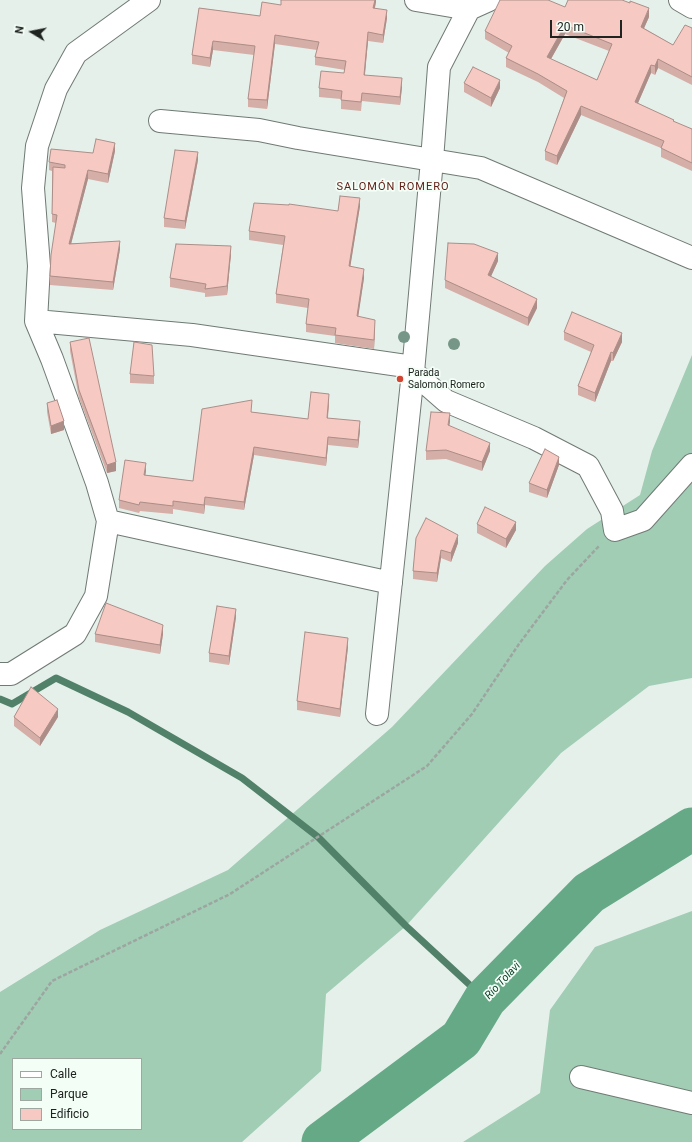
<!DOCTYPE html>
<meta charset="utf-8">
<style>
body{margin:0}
#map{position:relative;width:692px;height:1142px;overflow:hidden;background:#e5f0ea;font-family:Roboto,sans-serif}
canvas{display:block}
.legend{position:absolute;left:12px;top:1058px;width:130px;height:72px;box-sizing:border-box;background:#f3fef7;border:1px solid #9fa7a1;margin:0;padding:5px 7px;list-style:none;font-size:12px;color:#202421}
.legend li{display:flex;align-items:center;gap:8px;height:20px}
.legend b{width:20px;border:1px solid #9fa7a1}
.north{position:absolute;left:12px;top:12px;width:40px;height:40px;-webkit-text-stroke:3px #f3fef7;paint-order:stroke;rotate:280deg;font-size:11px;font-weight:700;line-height:16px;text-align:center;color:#202421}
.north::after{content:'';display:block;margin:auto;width:14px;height:18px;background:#202421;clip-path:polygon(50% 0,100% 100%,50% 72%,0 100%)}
.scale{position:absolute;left:550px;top:20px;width:72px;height:18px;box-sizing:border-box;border:2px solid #202421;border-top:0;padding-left:5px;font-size:12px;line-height:14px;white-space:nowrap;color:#202421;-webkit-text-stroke:3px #f3fef7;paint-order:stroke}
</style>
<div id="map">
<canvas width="692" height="1142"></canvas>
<ul class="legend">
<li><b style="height:5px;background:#fff"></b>Calle</li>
<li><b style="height:11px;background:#a1cdb4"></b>Parque</li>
<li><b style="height:11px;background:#f6cac2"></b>Edificio</li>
</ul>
<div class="north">N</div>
<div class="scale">20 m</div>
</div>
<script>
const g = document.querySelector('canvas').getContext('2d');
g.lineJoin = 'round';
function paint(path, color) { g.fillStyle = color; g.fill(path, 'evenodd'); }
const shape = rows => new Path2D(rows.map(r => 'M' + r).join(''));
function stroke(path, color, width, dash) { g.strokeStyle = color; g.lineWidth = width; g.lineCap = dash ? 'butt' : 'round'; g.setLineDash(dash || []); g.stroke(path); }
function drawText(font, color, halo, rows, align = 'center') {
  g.font = font + ' Roboto,sans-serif'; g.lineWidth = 3.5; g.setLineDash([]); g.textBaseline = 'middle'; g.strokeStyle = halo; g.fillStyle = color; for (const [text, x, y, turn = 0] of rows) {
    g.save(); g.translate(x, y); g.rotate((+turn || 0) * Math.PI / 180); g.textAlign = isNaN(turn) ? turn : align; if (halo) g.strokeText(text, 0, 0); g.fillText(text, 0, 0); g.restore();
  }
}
const green = shape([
 [692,355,692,678,649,686,561,753,406,926,326,994,321,1071,242,1142,0,1142,0,992,100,930,228,870,392,727,545,566,587,529,640,495,652,451],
 [13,1059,141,1059,141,1129,13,1129],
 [692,911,692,1142,463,1142,540,1093,550,1010,595,947]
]);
const stream = shape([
 [0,699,12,704,56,678,128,712,242,778,318,837,406,926,485,999]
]);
const river = shape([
 [323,1142,461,1039,485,999,589,893,692,829]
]);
const path = shape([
 [0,1054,52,981,230,894,427,766,472,714,519,644,567,580,599,546]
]);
const street = shape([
 [416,0,469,9],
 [680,0,692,7],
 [160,121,259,130,298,138,481,168,692,258],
 [36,321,192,335,406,366,446,401,534,438,588,466,612,511,615,530,643,520,692,465],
 [108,521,391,583],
 [0,674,11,674,75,634,96,596,108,521,97,483,52,359,36,321,39,266,33,188,37,146,56,89,76,53,149,0],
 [377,714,413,372,432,160,439,67,469,9,489,0],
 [581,1077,692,1103]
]);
const trees = [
 [404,337],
 [454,344]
];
const wall = shape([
 [376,0,375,8,387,18,383,43,368,41,365,75,402,87,400,105,362,101,361,111,341,109,341,99,319,97,319,88,344,73,345,70,315,65,315,57,317,50,275,44,267,109,248,107,248,99,254,55,213,50,210,67,192,64,192,55,199,8,260,16,281,5],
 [565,7,649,17,644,28,673,45,692,28,692,85,658,68,655,75,651,73,638,103,674,122,692,129,692,171,661,157,661,148,581,115,557,165,545,160,545,151,564,98,538,82,506,67,506,58,509,53,485,39,485,31],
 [565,34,609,51,597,80,551,59],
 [464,83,500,88,491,107,464,92],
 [115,151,108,183,88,179,71,243,120,249,113,290,50,285,50,276,56,223,52,222,52,171,49,170,49,162,93,153],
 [198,160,185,229,164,227,164,218],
 [360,206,350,267,364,278,358,316,375,328,374,349,335,343,335,336,306,332,306,324,308,308,276,303,276,294,283,245,249,240,249,231],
 [231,254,227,295,205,297,205,293,170,287,170,278],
 [498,261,491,276,537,308,528,326,445,288,445,280],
 [564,332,622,342,613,361,611,361,595,402,578,395,578,386,591,352,564,340],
 [70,342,116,471,107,473,79,398,70,351],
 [130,374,154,376,154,384,130,383],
 [329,402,328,418,360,430,358,448,328,445,326,466,254,455,244,510,205,505,204,514,173,509,173,514,140,511,139,513,119,508,119,500,146,471,145,475,193,481,251,412,308,419],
 [47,403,64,430,51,434,47,412],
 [450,422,449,425,490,451,482,471,446,459,426,460,426,451],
 [559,465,547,498,529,492,529,483],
 [477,524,516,530,506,548,477,533],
 [416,538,458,543,451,562,441,558,437,582,413,579,413,571],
 [236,617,229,665,209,662,209,653],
 [95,634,163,634,160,654,95,642],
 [348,647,340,717,297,710,297,701],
 [14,717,58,717,40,746,14,726]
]);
const shadedWall = shape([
 [375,0,376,0,376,2,373,16,373,8],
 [649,8,649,17,641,35,641,27],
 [387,10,387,18,383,43,383,35],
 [565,25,565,34,547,66,547,57],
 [368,32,368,41,364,83,364,75],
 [275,35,275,44,267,109,267,100],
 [213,41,213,50,210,67,210,58],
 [658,59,658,68,655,75,655,66],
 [651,65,651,73,635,110,635,102],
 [402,78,402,87,400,105,400,97],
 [500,80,500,88,491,107,491,98],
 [581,106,581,115,557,165,557,156],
 [115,143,115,151,108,183,108,174],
 [198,152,198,160,185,229,185,221],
 [88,170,88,179,69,252,69,244],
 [360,198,360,206,349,275,349,266],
 [120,241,120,249,113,290,113,282],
 [231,246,231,254,227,295,227,286],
 [498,253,498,261,488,283,488,275],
 [364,269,364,278,357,325,357,316],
 [537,299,537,308,528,326,528,318],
 [375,320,375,328,374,349,374,340],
 [622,333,622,342,613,361,613,353],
 [611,352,611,361,595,402,595,393],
 [329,394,329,402,327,426,327,418],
 [450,413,450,422,448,433,448,425],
 [64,421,64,430,51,434,51,426],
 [360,421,360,430,358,448,358,440],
 [328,437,328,445,326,466,326,458],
 [490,443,490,451,482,471,482,462],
 [254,447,254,455,244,510,244,502],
 [559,457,559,465,547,498,547,490],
 [116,462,116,471,107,473,107,465],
 [146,463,146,471,144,484,144,475],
 [205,497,205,505,204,514,204,505],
 [516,522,516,530,506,548,506,539],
 [458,535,458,543,451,562,451,553],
 [441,550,441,558,437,582,437,573],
 [236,609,236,617,229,665,229,656],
 [163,625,163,634,160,654,160,645],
 [348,638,348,647,340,717,340,709],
 [58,709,58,717,40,746,40,738]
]);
const building = shape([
 [281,0,375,0,373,8,387,10,383,35,368,32,364,75,402,78,400,97,362,93,361,102,341,100,342,91,319,88,321,71,344,73,346,61,315,57,319,42,275,35,267,100,248,99,255,46,213,41,210,58,192,55,199,8,260,16,262,2,281,5,281,0],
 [500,0,548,0,565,7,568,0,622,0,630,3,630,1,649,8,641,27,673,45,685,25,692,28,692,77,658,59,655,66,651,65,635,102,674,120,673,121,692,129,692,163,661,148,664,141,581,106,557,156,545,151,567,91,538,74,506,58,512,46,485,31,500,0],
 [565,25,612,44,597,80,547,57,565,25],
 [473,67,500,80,491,98,464,83,473,67],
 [96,139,115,143,108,174,88,170,69,244,120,241,113,282,50,276,51,255,57,215,52,214,53,167,65,168,65,165,49,162,51,149,93,153,96,139],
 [175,150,198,152,185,221,164,218,175,150],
 [340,196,360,198,349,266,364,269,357,316,375,320,374,340,335,335,336,328,306,324,309,299,276,294,285,236,249,231,254,203,289,205,289,204,338,211,340,196],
 [448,243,474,244,498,253,488,275,537,299,528,318,445,280,448,243],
 [176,244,231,246,227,286,205,289,206,284,170,278,176,244],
 [572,312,622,333,613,353,611,352,595,393,578,386,594,345,564,332,572,312],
 [89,338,116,462,107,465,79,390,70,342,89,338],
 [134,342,152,345,154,376,130,374,134,342],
 [311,392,329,394,327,418,360,421,358,440,328,437,326,458,254,447,244,502,205,497,204,505,173,501,173,506,140,502,139,505,119,500,125,460,146,463,144,475,193,481,202,409,252,400,251,412,308,419,311,392],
 [57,400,64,421,51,426,47,403,57,400],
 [431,412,450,413,448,425,490,443,482,462,446,450,426,451,431,412],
 [545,449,559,457,547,490,529,483,545,449],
 [485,507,516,522,506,539,477,524,485,507],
 [426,518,458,535,451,553,441,550,437,573,413,571,416,538,426,518],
 [106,603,163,625,160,645,95,634,106,603],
 [217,606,236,609,229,656,209,653,217,606],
 [305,632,348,638,340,709,297,701,305,632],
 [31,687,58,709,40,738,14,717,31,687]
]);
const markers = [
 [400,379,4,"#d24533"]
];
const poiNames = [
 ["Parada",408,373],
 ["Salomon Romero",408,385]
];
const neighbourhoodNames = [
 ["SALOMÓN ROMERO",393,187]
];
const waterNames = [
 ["Río Tolavi",503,981,-47]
];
paint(green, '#a1cdb4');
stroke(stream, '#518168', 7);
stroke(river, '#66a986', 43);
stroke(street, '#707a74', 24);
stroke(path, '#9da5a0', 2.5, [4, 2]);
stroke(street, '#fff', 22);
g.fillStyle = '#769788';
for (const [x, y] of trees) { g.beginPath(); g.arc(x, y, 6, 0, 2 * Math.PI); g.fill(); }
paint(wall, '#d4aea7');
paint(shadedWall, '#ac8d88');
paint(building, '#f6cac2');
stroke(building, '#ac8d88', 1);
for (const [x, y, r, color] of markers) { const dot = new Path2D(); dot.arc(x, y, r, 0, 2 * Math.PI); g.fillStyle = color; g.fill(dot); stroke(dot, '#f3fef7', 1.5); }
drawText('10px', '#202421', '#f3fef7', poiNames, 'left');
g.letterSpacing = '1px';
drawText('11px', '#642017', '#f3fef7', neighbourhoodNames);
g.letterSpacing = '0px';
drawText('italic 11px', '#084029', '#f3fef7', waterNames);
</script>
